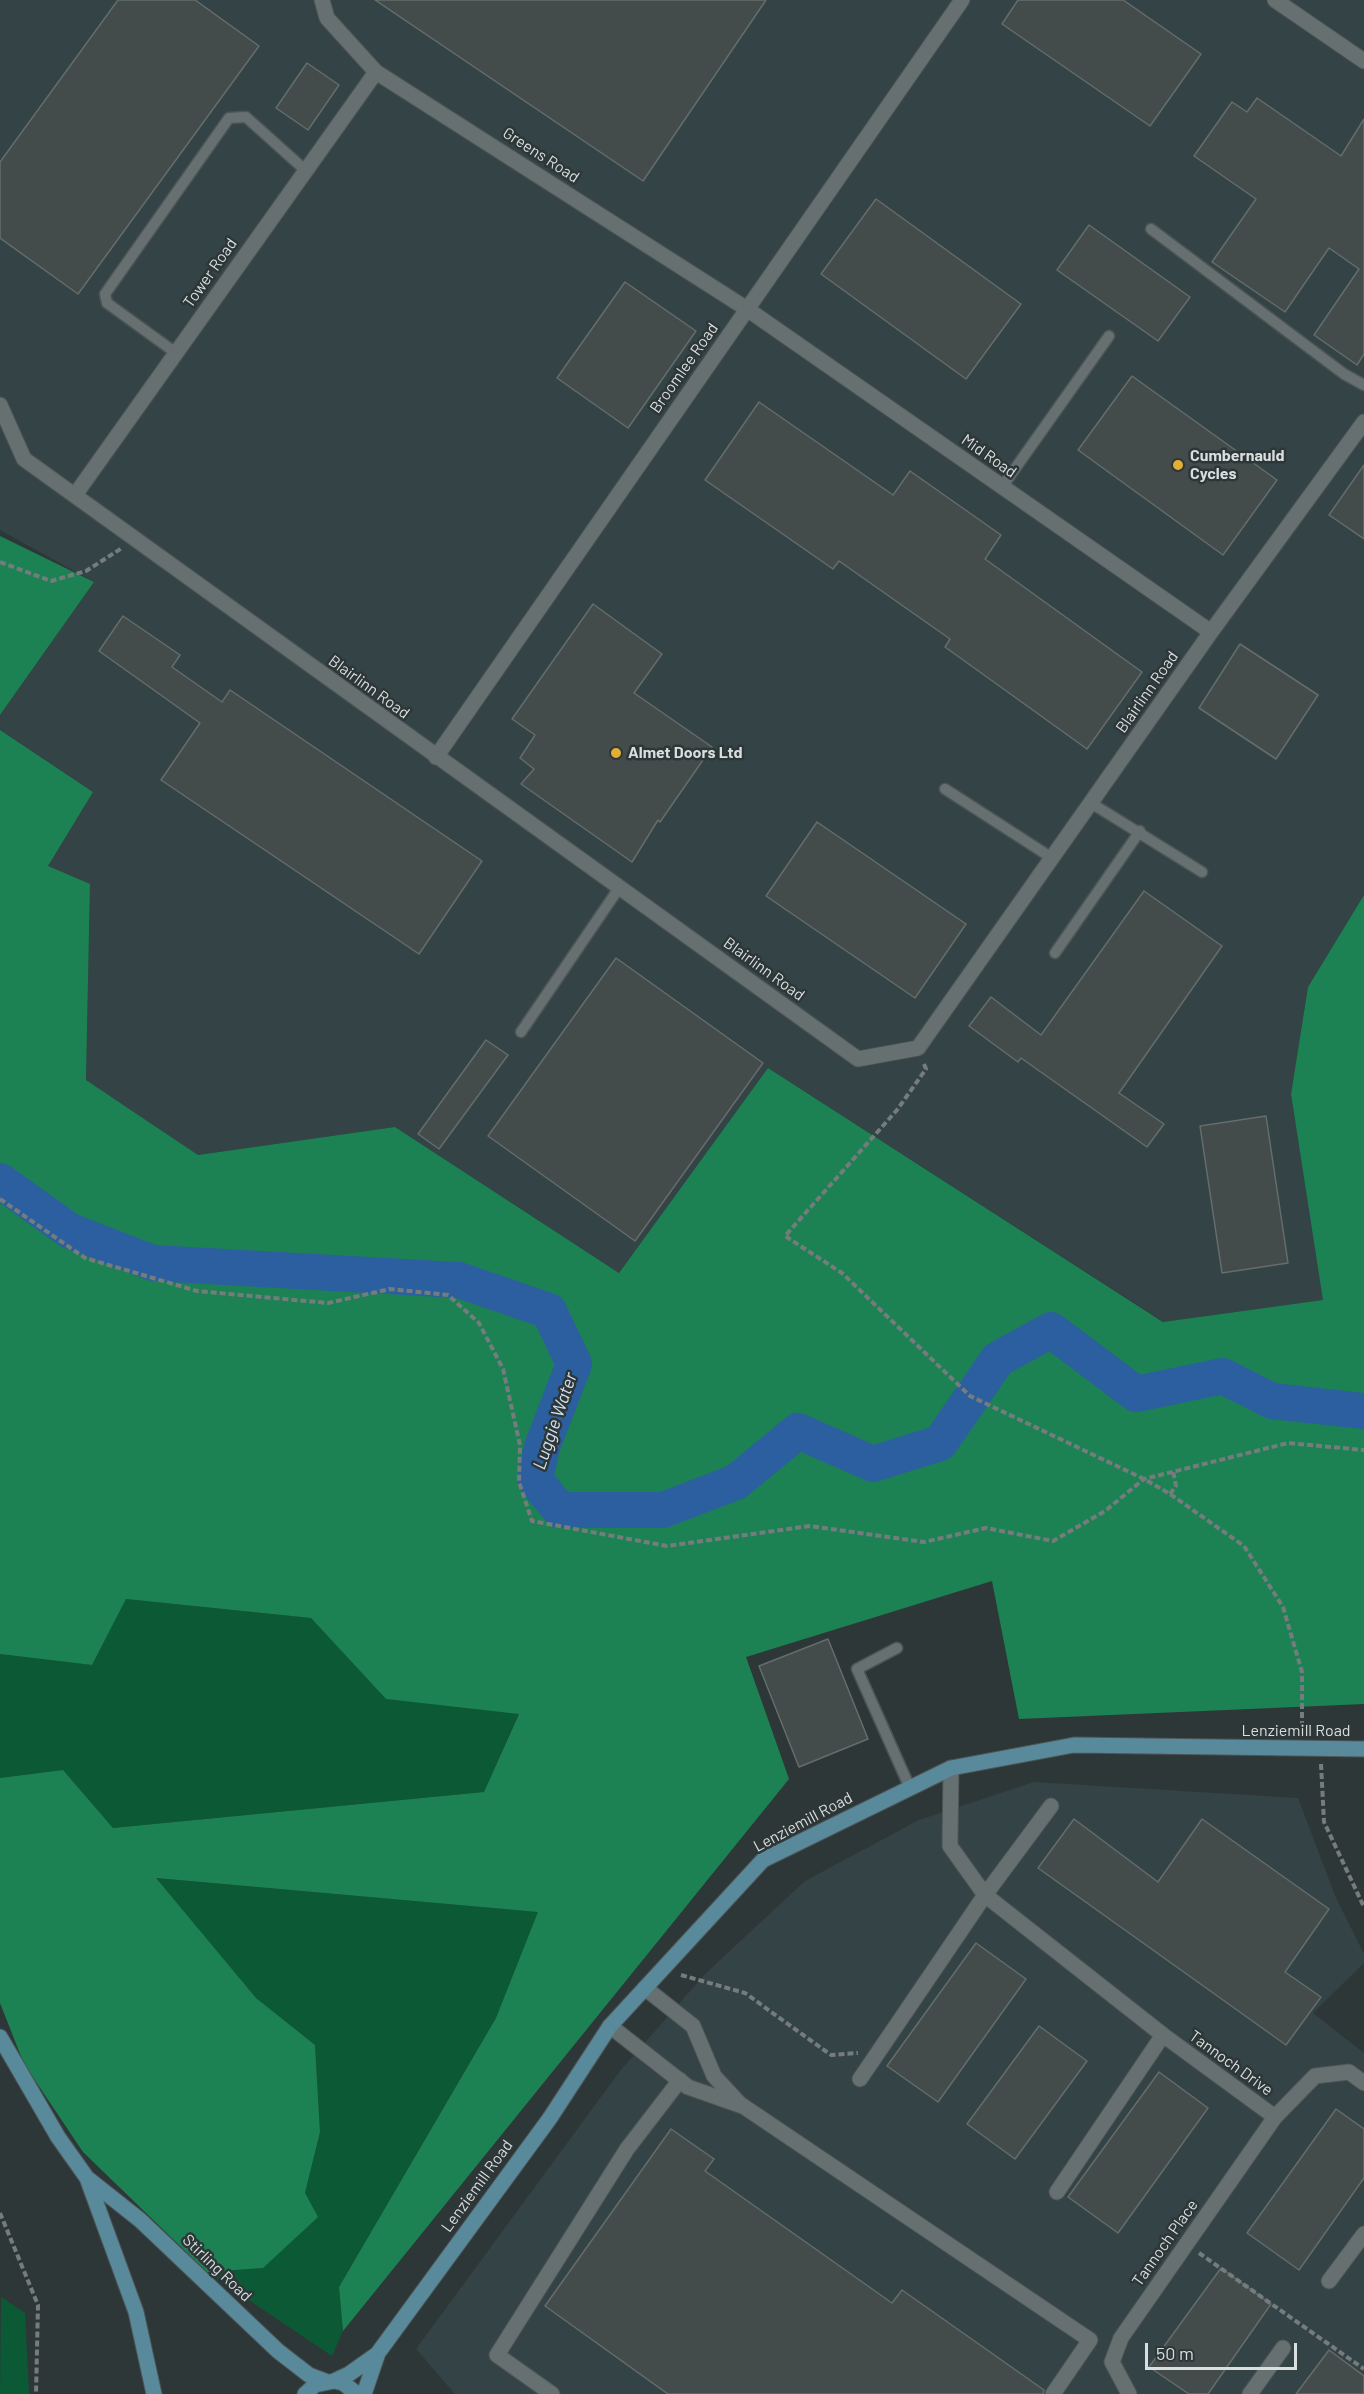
<!DOCTYPE html>
<style>
body{margin:0}
#map{position:relative;width:1364px;height:2394px;overflow:hidden;background:#2e3738;font-family:Barlow,sans-serif}
canvas{display:block}
.scale{position:absolute;left:1145px;top:2343px;width:152px;height:27px;box-sizing:border-box;border:3px solid #d9dedf;border-top:0;padding-left:8px;font-size:18px;line-height:21px;white-space:nowrap;color:#d9dedf;-webkit-text-stroke:4px #2e3738;paint-order:stroke}
</style>
<div id="map">
<canvas width="1364" height="2394"></canvas>
<div class="scale">50 m</div>
</div>
<script>
const g = document.querySelector('canvas').getContext('2d');
g.lineJoin = 'round';
function paint(path, color) { g.fillStyle = color; g.fill(path, 'evenodd'); }
const shape = rows => new Path2D(rows.map(r => 'M' + r).join(''));
function stroke(path, color, width, dash) { g.strokeStyle = color; g.lineWidth = width; g.lineCap = dash ? 'butt' : 'round'; g.setLineDash(dash || []); g.stroke(path); }
function drawText(font, color, halo, rows, align = 'center') {
  g.font = font + ' Barlow,sans-serif'; g.lineWidth = 5; g.setLineDash([]); g.textBaseline = 'middle'; g.strokeStyle = halo; g.fillStyle = color; for (const [text, x, y, turn = 0] of rows) {
    g.save(); g.translate(x, y); g.rotate((+turn || 0) * Math.PI / 180); g.textAlign = isNaN(turn) ? turn : align; if (halo) g.strokeText(text, 0, 0); g.fillText(text, 0, 0); g.restore();
  }
}
const built = shape([
 [0,0,1364,0,1364,895,1308,987,1291,1094,1324,1300,1164,1322,768,1068,619,1273,395,1127,198,1155,86,1080,90,885,47,867,93,792,0,730,0,715,94,582,0,530],
 [1034,1782,1298,1798,1336,1898,1364,1954,1364,1963,1313,2013,1364,2053,1364,2394,455,2394,416,2349,620,2071,706,1973,805,1881,919,1820]
]);
const green = shape([
 [126,1599,311,1618,386,1699,519,1713,484,1792,113,1828,63,1770,0,1778,0,1654,92,1665],
 [155,1878,539,1912,496,2018,339,2287,343,2331,332,2356,207,2272,263,2268,305,2193,320,2132,315,2045,256,1998],
 [1,2297,25,2313,29,2394,0,2394]
]);
const forest = shape([
 [0,536,94,582,0,715],
 [0,730,93,792,48,866,90,884,86,1080,198,1155,395,1127,619,1273,768,1068,1163,1322,1323,1300,1291,1094,1308,987,1364,895,1364,1704,1019,1719,992,1581,746,1657,789,1779,343,2331,339,2287,496,2018,538,1912,156,1878,256,1998,315,2045,320,2132,305,2193,318,2217,263,2268,207,2272,83,2152,24,2064,0,2003,0,1778,63,1770,113,1828,484,1792,519,1714,386,1699,311,1618,126,1599,92,1665,0,1654]
]);
const river = shape([
 [0,1181,70,1231,153,1263,459,1280,549,1311,574,1364,542,1447,535,1480,560,1510,663,1510,736,1482,798,1431,873,1464,940,1443,998,1359,1051,1330,1136,1394,1223,1376,1272,1401,1364,1411]
]);
const building = shape([
 [118,0,195,0,259,46,78,294,0,238,0,162,118,0],
 [375,0,766,0,643,181,375,0],
 [1018,0,1123,0,1201,54,1150,126,1002,24,1018,0],
 [307,63,339,85,308,130,276,108,307,63],
 [1257,98,1341,156,1364,119,1364,354,1357,365,1314,335,1359,269,1329,248,1285,312,1212,262,1256,199,1194,156,1232,102,1247,112,1257,98],
 [876,199,1021,304,966,379,821,274,876,199],
 [1089,225,1190,297,1158,341,1057,270,1089,225],
 [625,282,696,331,628,428,557,378,625,282],
 [1132,376,1277,480,1223,555,1078,450,1132,376],
 [759,402,893,495,910,471,1001,535,985,559,1142,672,1087,749,945,647,950,639,839,561,833,569,705,480,759,402],
 [1364,465,1364,539,1329,515,1364,465],
 [593,604,662,654,634,693,712,747,660,822,658,820,632,862,521,784,534,769,520,758,535,735,512,719,593,604],
 [123,616,180,655,172,667,222,702,230,690,482,861,419,954,161,780,200,723,99,651,123,616],
 [1240,644,1318,695,1276,759,1199,708,1240,644],
 [817,822,966,924,915,998,766,896,817,822],
 [1144,891,1222,946,1119,1093,1164,1124,1147,1147,1021,1058,1018,1062,969,1026,991,997,1041,1035,1144,891],
 [616,958,763,1063,635,1241,488,1136,616,958],
 [486,1040,508,1055,439,1149,418,1134,486,1040],
 [1266,1116,1288,1263,1222,1273,1200,1126,1266,1116],
 [828,1639,868,1739,799,1767,759,1666,828,1639],
 [1074,1819,1158,1882,1202,1819,1329,1909,1285,1972,1321,1997,1286,2045,1038,1868,1074,1819],
 [976,1943,1026,1979,938,2102,887,2066,976,1943],
 [1039,2026,1087,2061,1015,2159,967,2124,1039,2026],
 [1159,2072,1208,2108,1118,2233,1068,2197,1159,2072],
 [1336,2109,1364,2129,1364,2178,1299,2270,1247,2233,1336,2109],
 [671,2129,714,2159,705,2171,892,2303,902,2290,1044,2390,1043,2394,668,2394,545,2306,671,2129],
 [1221,2268,1271,2304,1208,2394,1189,2394,1149,2367,1221,2268],
 [1329,2350,1364,2376,1364,2394,1296,2394,1329,2350]
]);
const path = shape([
 [0,562,51,581,86,571,122,548],
 [924,1064,926,1069,897,1110,785,1236,842,1273,970,1396,1144,1479,1170,1494,1244,1546,1283,1607,1302,1672,1302,1731],
 [0,1199,85,1258,197,1291,328,1303,390,1289,448,1295,479,1323,503,1369,520,1445,519,1482,532,1521,667,1546,810,1526,924,1542,986,1528,1053,1541,1105,1511,1144,1479,1288,1443,1364,1450],
 [1170,1494,1176,1486,1173,1471],
 [1321,1764,1324,1822,1364,1907],
 [681,1975,745,1993,831,2055,858,2053],
 [0,2213,38,2305,36,2394],
 [1199,2253,1364,2369]
]);
const lane = shape([
 [1151,229,1344,374,1364,385],
 [176,353,107,303,105,294,229,118,246,117,305,170],
 [1002,487,1109,336],
 [945,789,1052,858],
 [1091,803,1202,872],
 [1055,953,1140,831],
 [521,1032,619,888],
 [897,1648,857,1669,910,1788]
]);
const street = shape([
 [322,0,327,18,376,72,747,309,1211,632],
 [1275,0,1364,61],
 [0,405,24,459,858,1059,918,1048,1211,632,1364,422],
 [75,495,376,72],
 [436,757,962,0],
 [951,1768,950,1846,985,1895,1163,2035,1275,2117,1315,2076,1349,2072,1364,2083],
 [645,1988,693,2026,714,2076,740,2104],
 [610,2026,688,2087,742,2106],
 [860,2079,985,1895,1051,1806],
 [740,2104,1090,2340,1053,2394],
 [1057,2192,1163,2035],
 [1329,2281,1364,2234],
 [552,2394,497,2355,627,2149,680,2080],
 [1129,2394,1112,2362,1121,2338,1275,2117],
 [1250,2394,1283,2348]
]);
const secondary = shape([
 [0,2037,58,2137,87,2178,136,2312,154,2394],
 [87,2178,140,2220,278,2351,309,2375,325,2381],
 [334,2381,349,2374,376,2355],
 [305,2394,315,2385,334,2381,343,2383,357,2394],
 [364,2394,378,2353,550,2118,610,2026,763,1860,951,1768,1074,1745,1364,1749]
]);
const markers = [
 [1178,465,6,"#e2af34"],
 [616,753,6,"#e2af34"]
];
const streetNames = [
 ["Greens Road",541,155,33],
 ["Tower Road",210,273,-55],
 ["Broomlee Road",684,368,-55],
 ["Mid Road",989,456,35],
 ["Blairlinn Road",369,687,36],
 ["Blairlinn Road",1147,692,-55],
 ["Blairlinn Road",764,969,36],
 ["Lenziemill Road",1296,1731],
 ["Lenziemill Road",803,1822,-28],
 ["Tannoch Drive",1231,2063,36],
 ["Lenziemill Road",477,2186,-54],
 ["Tannoch Place",1165,2243,-55],
 ["Stirling Road",217,2268,44]
];
const poiNames = [
 ["Cumbernauld",1190,456],
 ["Cycles",1190,474],
 ["Almet Doors Ltd",628,753]
];
const waterNames = [
 ["Luggie Water",555,1421,-71]
];
paint(built, '#344346');
paint(green, '#0c5936');
paint(forest, '#1d8253');
stroke(river, '#2c5f9f', 36);
paint(building, '#434c4a');
stroke(building, '#646d6b', 1.5);
stroke(lane, '#4d5455', 13);
stroke(street, '#4d5455', 17);
stroke(secondary, '#4d5455', 17);
stroke(path, '#757c7d', 4, [6, 3]);
stroke(lane, '#667071', 10);
stroke(street, '#667071', 15);
stroke(secondary, '#598a9b', 15);
for (const [x, y, r, color] of markers) { const dot = new Path2D(); dot.arc(x, y, r, 0, 2 * Math.PI); g.fillStyle = color; g.fill(dot); stroke(dot, '#2e3738', 2); }
drawText('16px', '#d9dedf', '#2e3738', streetNames);
drawText('bold 16px', '#d9dedf', '#2e3738', poiNames, 'left');
drawText('italic 18px', '#d2e0f2', '#2e3738', waterNames);
</script>
